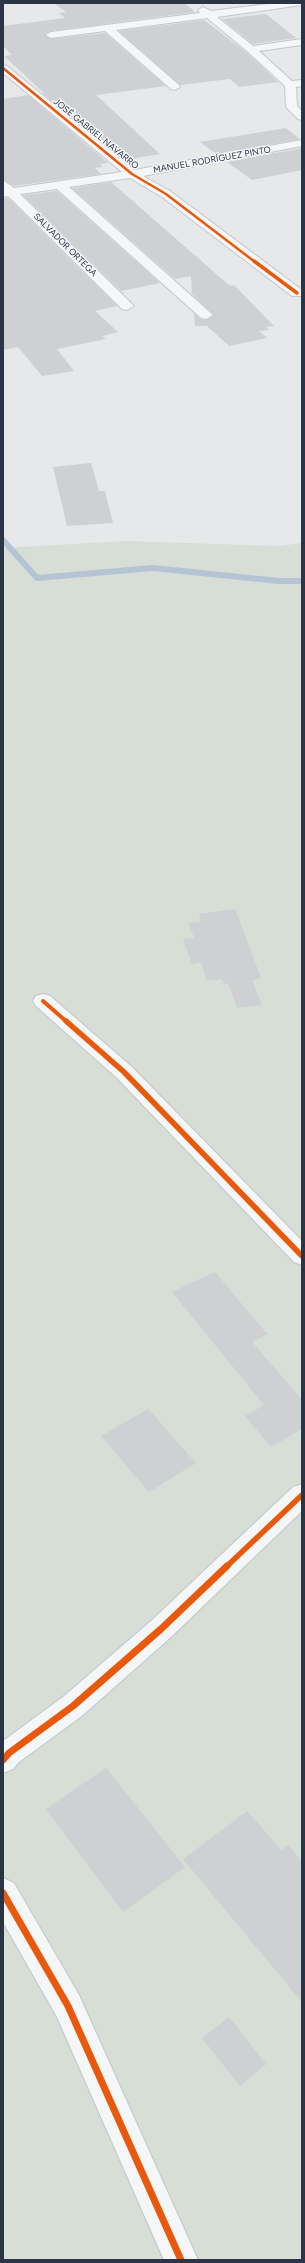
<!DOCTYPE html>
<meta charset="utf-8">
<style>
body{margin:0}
#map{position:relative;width:305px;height:2263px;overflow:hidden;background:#e6e8ea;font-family:Figtree,sans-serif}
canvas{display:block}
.frame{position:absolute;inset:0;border:4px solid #2b3445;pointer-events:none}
</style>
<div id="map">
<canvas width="305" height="2263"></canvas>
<div class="frame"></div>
</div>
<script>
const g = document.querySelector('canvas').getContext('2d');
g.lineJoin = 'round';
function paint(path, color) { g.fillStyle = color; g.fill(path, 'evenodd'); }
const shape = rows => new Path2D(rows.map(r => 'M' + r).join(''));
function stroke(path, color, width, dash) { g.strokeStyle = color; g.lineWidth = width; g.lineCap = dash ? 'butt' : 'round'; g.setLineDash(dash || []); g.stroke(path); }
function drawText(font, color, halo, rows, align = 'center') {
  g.font = font + ' Figtree,sans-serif'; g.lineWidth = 3; g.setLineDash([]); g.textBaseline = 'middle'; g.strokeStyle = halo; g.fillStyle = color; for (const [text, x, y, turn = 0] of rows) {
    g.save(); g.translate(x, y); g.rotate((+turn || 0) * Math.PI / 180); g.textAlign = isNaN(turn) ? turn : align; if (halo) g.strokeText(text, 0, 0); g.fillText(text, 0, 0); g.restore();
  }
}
const green = shape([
 [126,541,279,546,302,543,302,2260,3,2260,3,548]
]);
const stream = shape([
 [3,540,37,578,153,568,279,581,302,581]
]);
const building = shape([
 [54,3,185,3,195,12,51,31,45,34,51,39,105,33,166,86,96,95,160,154,124,160,42,93,44,93,4,56,12,55,3,46,3,26,65,18,59,13,66,12],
 [266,14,296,38,253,44,222,19],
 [204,20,246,52,278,82,239,87,230,79,180,85,119,31],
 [28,95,108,163,100,164,103,167,95,168,101,174,14,186,3,180,3,99],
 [286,128,300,139,216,154,200,142],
 [302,148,302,170,252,180,227,162],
 [111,182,230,286,234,285,274,326,266,327,269,330,259,331,267,338,229,346,207,326,195,326,194,313,200,319,206,320,214,315,192,294,191,276,175,279,72,188],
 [57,191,160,283,121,291,23,195],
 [3,198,8,198,117,306,95,311,118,332,102,336,106,339,57,349,74,371,42,376,18,347,3,350],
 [91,463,99,491,105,491,113,523,67,526,53,467],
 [235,909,261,978,252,980,262,1005,237,1008,228,983,224,984,222,979,207,981,201,962,192,964,183,939,194,938,189,923,201,922,199,914],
 [215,1272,267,1334,252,1342,302,1400,302,1429,271,1447,245,1416,264,1405,172,1292],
 [148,1409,196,1463,149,1492,101,1436],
 [106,1768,185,1867,123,1912,46,1809],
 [247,1811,281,1850,288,1845,302,1862,302,2002,183,1859],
 [229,2017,266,2064,240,2086,202,2038]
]);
const minor = shape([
 [276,3,302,3,302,5,217,17,253,46,302,39,302,45,259,51,292,81,302,80,302,86,296,87,297,106,302,111,302,120,298,119,286,107,285,86,247,51,207,18,116,30,179,85,180,87,175,90,171,89,105,31,51,38,46,35,51,32,200,13,198,10,203,7,211,11,276,3],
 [3,65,7,66,134,170,302,140,302,146,143,176,170,191,302,290,302,296,292,296,162,197,130,178,69,187,213,315,206,319,201,318,57,189,20,194,134,306,127,310,122,309,8,196,3,197,4,181,14,188,122,172,3,73,3,65],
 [43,994,50,996,132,1067,302,1241,302,1265,294,1262,116,1077,36,1006,33,1001,36,996,43,994],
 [302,1484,302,1511,171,1637,83,1715,19,1762,13,1769,3,1773,3,1741,63,1697,151,1621,293,1487,302,1484],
 [3,1878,14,1883,79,1995,198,2260,164,2260,57,2017,3,1922,3,1878]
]);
const cyclewayFar4 = shape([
 [3,68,132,174,166,194,255,262]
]);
const cyclewayFar3 = shape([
 [254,261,297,293]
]);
const cyclewayFar2 = shape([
 [43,1001,67,1022]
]);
const cyclewayFar1 = shape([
 [66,1021,124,1072,302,1256],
 [226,1567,302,1495]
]);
const cycleway = shape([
 [3,1760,9,1753,73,1706,161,1629,227,1566],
 [3,1893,68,2006,181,2260]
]);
const farStreetnames = [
 ["JOSÉ GABRIEL NAVARRO",96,134,39],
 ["MANUEL RODRÍGUEZ PINTO",212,160,-10],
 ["SALVADOR ORTEGA",65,245,45]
];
paint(green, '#d6ded6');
stroke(stream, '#b4c4d5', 6);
paint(building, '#ced0d3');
stroke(minor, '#c4c6c8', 2);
paint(minor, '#f5f6f7');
stroke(cyclewayFar4, '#e8590c', 2.5);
stroke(cyclewayFar3, '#e8590c', 3.5);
stroke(cyclewayFar2, '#e8590c', 4);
stroke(cyclewayFar1, '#e8590c', 5.5);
stroke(cycleway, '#e8590c', 7);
drawText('9px', '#2b3445', '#f4f6f9', farStreetnames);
</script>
